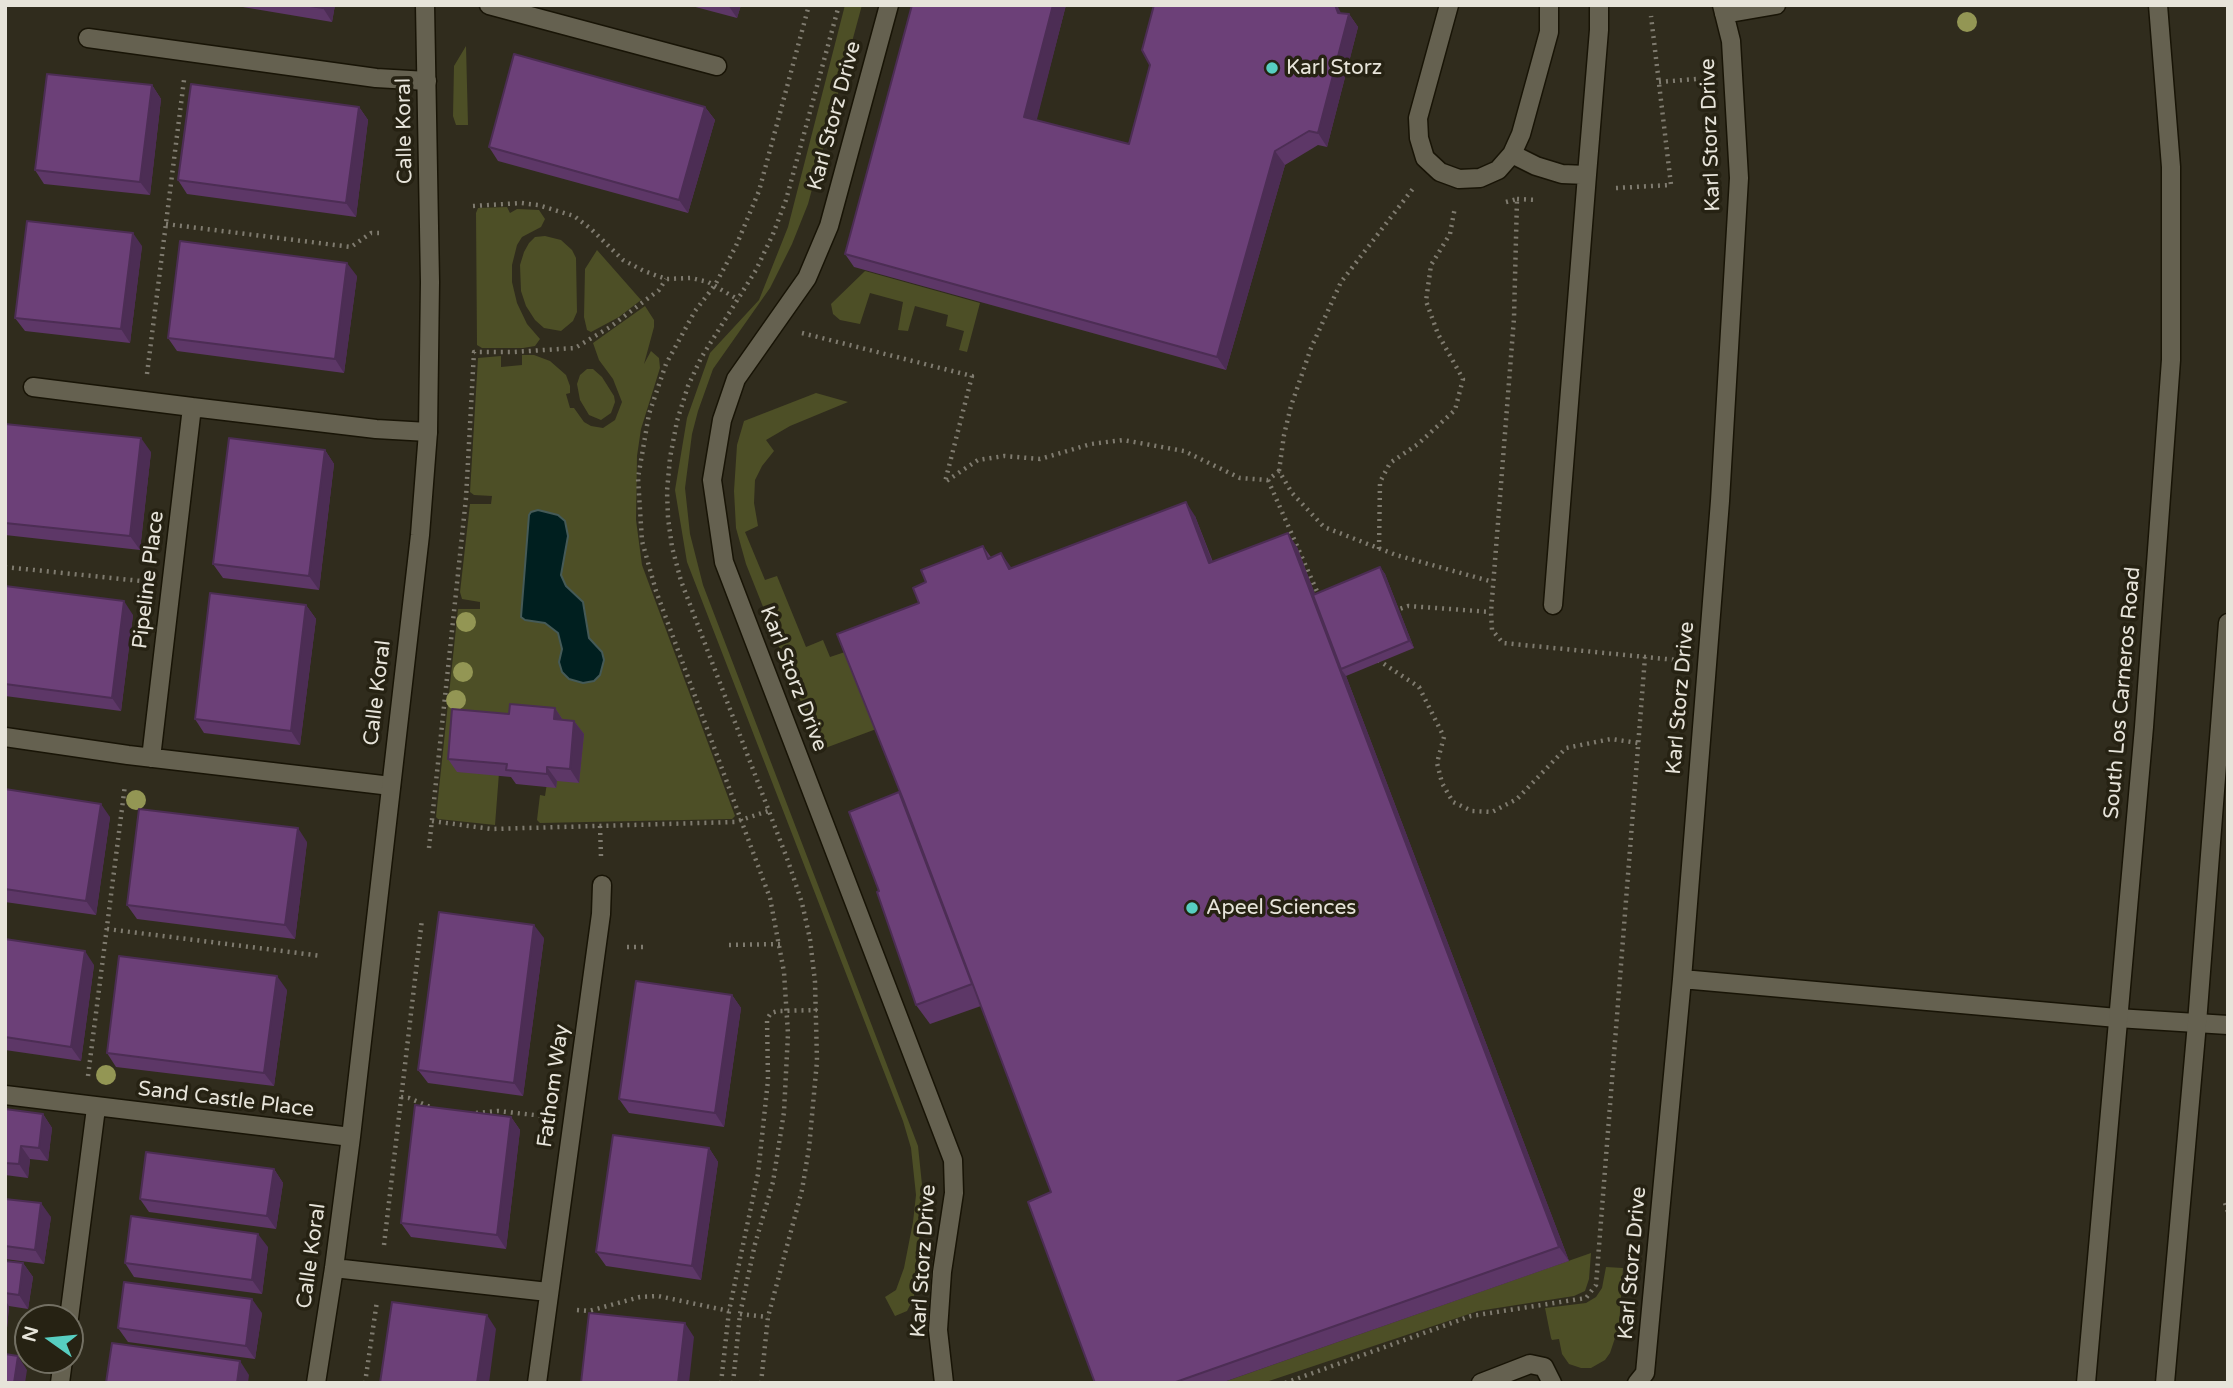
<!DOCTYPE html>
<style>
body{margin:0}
#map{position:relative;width:2233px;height:1388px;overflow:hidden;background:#302c1d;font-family:"Varela Round",sans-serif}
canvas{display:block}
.frame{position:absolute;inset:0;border:7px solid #e7e4da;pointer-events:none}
.north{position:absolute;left:14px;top:1304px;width:70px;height:70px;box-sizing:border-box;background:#262213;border:2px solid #737063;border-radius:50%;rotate:285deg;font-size:19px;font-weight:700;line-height:28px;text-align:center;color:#e7e4da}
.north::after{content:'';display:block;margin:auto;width:24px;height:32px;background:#57cec1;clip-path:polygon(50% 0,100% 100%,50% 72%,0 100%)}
</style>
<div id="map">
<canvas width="2233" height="1388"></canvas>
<div class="frame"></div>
<div class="north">N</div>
</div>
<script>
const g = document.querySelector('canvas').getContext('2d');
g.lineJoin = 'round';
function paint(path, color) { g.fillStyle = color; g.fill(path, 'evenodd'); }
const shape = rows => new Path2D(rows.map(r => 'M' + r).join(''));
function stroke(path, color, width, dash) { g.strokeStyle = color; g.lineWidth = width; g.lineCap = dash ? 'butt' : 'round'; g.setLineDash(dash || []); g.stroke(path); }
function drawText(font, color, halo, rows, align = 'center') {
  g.font = font + ' "Varela Round",sans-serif'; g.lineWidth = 7; g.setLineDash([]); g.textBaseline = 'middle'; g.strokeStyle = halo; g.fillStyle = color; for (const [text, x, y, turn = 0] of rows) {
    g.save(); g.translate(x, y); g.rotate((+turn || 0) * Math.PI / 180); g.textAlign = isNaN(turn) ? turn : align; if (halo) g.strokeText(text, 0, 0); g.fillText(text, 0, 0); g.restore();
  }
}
const green = shape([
 [845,5,862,5,808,204,792,244,770,288,713,369,698,411,692,434,685,488,690,534,703,585,918,1146,924,1204,916,1262,914,1297,907,1311,895,1316,885,1297,896,1290,904,1268,913,1222,916,1195,911,1148,903,1121,687,562,675,490,687,418,710,353,759,300,788,227],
 [466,46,468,125,456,125,453,116,454,66],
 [507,207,510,213,517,209,539,210,545,219,541,227,522,237,517,245,512,265,512,282,517,303,527,324,540,339,535,346,523,348,482,348,477,345,476,213,478,208],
 [545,236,561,240,572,250,576,258,577,312,573,321,561,331,544,328,535,320,526,306,521,291,520,265,524,252,529,243,535,237],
 [597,250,641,300,619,317,591,332,587,330,584,317,585,269],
 [865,271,980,303,967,352,959,350,964,331,946,326,948,315,915,306,908,331,898,330,903,302,870,293,860,324,840,320,833,314,831,304],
 [645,306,654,320,654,327,644,364,651,351,659,358,660,368,641,429,637,456,636,520,642,565,735,816,732,819,540,823,537,820,540,795,545,796,548,776,499,773,495,825,438,819,436,817,458,609,480,609,480,602,462,599,460,592,470,504,491,504,492,496,474,495,470,492,478,358,501,356,501,367,522,365,522,355,534,355,550,361,566,375,570,386,570,393,566,394,570,408,574,408,584,422,591,426,603,428,615,420,622,402,613,379,599,360,593,343],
 [587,369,593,369,602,377,614,396,615,402,611,413,601,420,589,415,580,400,577,384,580,375],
 [816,393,848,402,790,426,766,440,774,451,762,466,755,480,754,503,758,526,745,532,765,580,777,576,806,647,823,640,830,657,848,651,879,728,820,750,746,564,736,528,734,491,737,445,744,421],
 [1591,1253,1589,1279,1585,1291,1574,1296,1478,1311,1263,1383,1221,1383],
 [1606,1267,1623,1268,1619,1326,1610,1353,1605,1360,1591,1368,1581,1368,1569,1364,1562,1354,1559,1339,1552,1340,1551,1338,1545,1308,1586,1303,1596,1297,1602,1288]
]);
const water = shape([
 [538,510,558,515,565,521,568,536,561,575,566,586,583,602,589,638,602,652,604,660,600,675,594,681,583,683,569,679,562,672,559,662,562,649,558,633,545,623,525,620,521,617,529,515,531,512,538,510]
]);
const path = shape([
 [1659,82,1696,79],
 [1616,188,1671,185,1651,16],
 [1517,199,1536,200],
 [1506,202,1517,199,1514,318,1491,612,1492,630,1503,643,1676,660],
 [473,206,521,203,538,205,574,216,591,229,623,260,644,271,666,279,691,278,708,282,739,300],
 [166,224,351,247,371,233,379,233],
 [802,333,972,376,945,482,978,460,1004,456,1040,459,1091,444,1123,440,1184,451,1240,478,1268,480,1279,471,1292,493,1324,527,1396,555,1493,582],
 [147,374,184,80],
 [1279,471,1284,435,1291,406,1311,348,1341,282,1415,186],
 [1268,480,1319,596],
 [1379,549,1380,482,1390,463,1418,444,1455,410,1463,379,1438,334,1426,301,1431,265,1450,234,1455,207],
 [5,567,141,581],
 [1394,611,1408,606,1491,612],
 [1378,660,1419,687,1444,737,1437,763,1442,783,1453,802,1472,811,1492,812,1517,799,1566,748,1611,739,1638,743],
 [432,821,491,829,735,822,768,811],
 [600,826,601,857],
 [429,848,466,498,474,352,514,352,575,348,610,327,659,290,666,279],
 [107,929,322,956],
 [729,945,780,944],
 [627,947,644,947],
 [88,1076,125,785],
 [401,1097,409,1098,430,1107],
 [476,1113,498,1111,544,1116],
 [2225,1203,2228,1212],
 [384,1245,422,919],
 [577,1310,589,1311,640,1297,658,1296,729,1311],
 [740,1314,768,1317],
 [365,1383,377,1301],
 [721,1383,729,1311,758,1174,768,1080,767,1019,771,1013,778,1011,817,1010],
 [733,1383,740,1314,755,1244,773,1182,784,1112,788,1034,784,972,770,898,656,591,642,541,638,478,649,414,666,364,695,311,715,285,736,246,759,191,809,5],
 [761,1383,768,1317,802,1190,809,1148,817,1061,815,982,810,939,802,903,788,861,681,581,672,547,668,518,667,491,670,458,677,421,688,386,701,358,756,270,773,234,786,200,839,5],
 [1285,1383,1471,1316,1586,1298,1596,1285,1645,657]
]);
const service = shape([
 [489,5,717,66],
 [1449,5,1418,118,1419,138,1425,158,1440,172,1459,179,1480,178,1498,170,1512,154,1521,134,1549,32,1549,5],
 [88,38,376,78,427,81],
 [1512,154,1536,166,1562,174,1587,175,1599,30,1599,5],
 [33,387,192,407],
 [1553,605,1587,175],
 [5,737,128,755,391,786],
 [151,758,192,407,376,429,428,432],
 [1481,1383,1530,1364,1544,1367,1552,1383]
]);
const minor = shape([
 [889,5,829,226,807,278,736,379,722,420,712,480,724,562,953,1160,954,1193,942,1272,938,1330,944,1383],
 [1724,14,1776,5],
 [1682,979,2117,1018,2228,1025],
 [5,1095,351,1137],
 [334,1268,548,1292],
 [69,1318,96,1108],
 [60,1383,63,1360],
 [316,1383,334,1268,351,1137,420,535,428,432,430,282,425,5],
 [537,1383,601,914,602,885],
 [1637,1383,1645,1373,1682,979,1720,501,1739,178,1731,41,1722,5]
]);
const secondary = shape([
 [2086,1383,2144,727,2171,360,2171,167,2158,5],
 [2165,1383,2197,1023,2228,623]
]);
const trees = [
 [1967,22],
 [466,622],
 [463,672],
 [456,700],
 [136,800],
 [106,1075]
];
const wall = shape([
 [231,5,335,5,332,22],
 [688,5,741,5,737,18],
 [912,5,1066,5,1036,121,1129,144,1341,13,1349,14,1358,27,1327,147,1318,145,1285,165,1226,370,854,267,845,254],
 [152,85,161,99,150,195,44,184,35,170],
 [359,107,368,120,356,217,187,194,178,180],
 [705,107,715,120,688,213,498,161,489,147],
 [142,246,130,343,25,331,15,318],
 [357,276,344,373,177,351,168,338],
 [5,424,151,452,140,550,5,535],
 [325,450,334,464,319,590,223,578,213,564],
 [1195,516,1213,562,1297,547,1315,594,1380,567,1385,574,1414,648,1346,676,1569,1261,1221,1383,1095,1383,1051,1192,981,1006,930,1024,916,1005,879,891,899,792,903,799,919,603,926,582,983,546,991,557,1011,568],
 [5,586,133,615,121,711,5,696],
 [306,605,316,619,300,745,204,733,195,719],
 [555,708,563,720,574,721,584,734,579,783,557,781,556,788,516,784,511,777,457,772,448,759,509,714],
 [5,789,110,817,96,915,5,902],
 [307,842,295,939,137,919,127,905],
 [544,938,523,1096,428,1083,418,1070],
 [5,939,94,965,81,1061,5,1050],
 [287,990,274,1086,116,1067,107,1053],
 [732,995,741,1008,724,1127,629,1113,619,1099],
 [5,1109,43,1114,52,1128,48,1161,30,1159,28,1178,5,1175],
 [511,1117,520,1130,506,1249,411,1237,401,1223],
 [709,1148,718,1162,701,1280,606,1266,596,1252],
 [274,1169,283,1183,276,1229,149,1212,140,1199],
 [5,1199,51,1217,44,1264,5,1259],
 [268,1247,262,1294,134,1277,125,1263],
 [5,1261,23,1263,33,1277,28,1309,9,1306,7,1328,5,1328],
 [262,1313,255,1359,128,1342,118,1328]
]);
const shadedWall = shape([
 [323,5,335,5,332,22,323,8],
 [728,5,741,5,737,18],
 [1053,5,1066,5,1034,131,1024,117],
 [1335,5,1337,5,1346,23,1349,14,1358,27,1327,147,1318,133,1338,13],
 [152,85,161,99,150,195,140,182],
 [359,107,368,120,356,217,346,203],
 [705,107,715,120,688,213,679,200],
 [1275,151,1285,165,1226,370,1217,357],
 [133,233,142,246,130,343,121,329],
 [347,263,357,276,344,373,335,359],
 [141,438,151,452,140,550,130,536],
 [325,450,334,464,319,590,309,576],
 [1186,502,1195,516,1218,577,1209,563],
 [1288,533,1297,547,1343,668,1341,669,1346,676,1569,1261,1559,1247],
 [1001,553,1011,567,1018,582,1009,569],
 [1380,567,1385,574,1414,648,1409,641],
 [124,601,133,615,121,711,112,698],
 [306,605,316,619,300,745,291,731],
 [555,708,564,722,554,719],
 [574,721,584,734,579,783,570,769],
 [547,767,557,781,556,788,547,774],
 [899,792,913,812,986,1004,972,984],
 [101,804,110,817,96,915,86,901],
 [298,828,307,842,295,939,285,925],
 [534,925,544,938,523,1096,514,1083],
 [85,951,94,965,81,1061,71,1047],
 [277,976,287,990,274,1086,264,1073],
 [732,995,741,1008,724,1127,715,1113],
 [43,1114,52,1128,48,1161,39,1148],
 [511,1117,520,1130,506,1249,497,1235],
 [21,1146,30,1159,28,1178,19,1164],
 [709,1148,718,1162,701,1280,692,1266],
 [274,1169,283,1183,276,1229,267,1216],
 [41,1203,51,1217,44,1264,35,1250],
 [258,1234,268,1247,262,1294,252,1280],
 [23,1263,33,1277,28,1309,19,1295],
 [252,1299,262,1313,255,1359,246,1346],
 [5,1300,9,1306,7,1328,5,1326],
 [487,1315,496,1329,489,1383,477,1383],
 [685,1323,694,1337,689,1383,678,1383],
 [18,1356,27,1370,25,1383,14,1383],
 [240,1361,249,1375,248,1383,237,1383]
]);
const building = shape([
 [304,5,323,5,323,8,304,5],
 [912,5,1053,5,1024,117,1129,144,1150,65,1142,50,1154,5,1335,5,1338,13,1349,14,1318,133,1309,131,1275,151,1217,357,845,254,912,5],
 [514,54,705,107,679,200,489,147,514,54],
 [47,74,152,85,140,182,35,170,47,74],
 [191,84,359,107,346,203,178,180,191,84],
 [27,221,133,233,121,329,15,318,27,221],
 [180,241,347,263,335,359,168,338,180,241],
 [5,424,141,438,130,536,5,523,5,424],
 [229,438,325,450,309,576,213,564,229,438],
 [1186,502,1209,563,1288,533,1559,1247,1173,1383,1095,1383,1028,1202,1051,1192,903,799,837,634,919,603,913,588,926,582,921,570,983,546,988,559,1001,553,1009,569,1186,502],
 [1380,567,1409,641,1341,669,1313,595,1380,567],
 [5,586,124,601,112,698,5,684,5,586],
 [210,593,306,605,291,731,195,719,210,593],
 [510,704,555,708,554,719,574,721,570,769,547,767,547,774,506,770,507,764,448,759,452,709,509,714,510,704],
 [5,789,101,804,86,901,5,889,5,789],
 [899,792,972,984,916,1005,877,892,879,891,849,812,899,792],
 [139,809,298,828,285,925,127,905,139,809],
 [439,912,534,925,514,1083,418,1070,439,912],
 [5,939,85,951,71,1047,5,1037,5,939],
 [119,956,277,976,264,1073,107,1053,119,956],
 [636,981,732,995,715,1113,619,1099,636,981],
 [415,1105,511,1117,497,1235,401,1223,415,1105],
 [5,1109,43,1114,39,1148,21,1146,19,1164,5,1163,5,1109],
 [613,1135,709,1148,692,1266,596,1252,613,1135],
 [146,1152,274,1169,267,1216,140,1199,146,1152],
 [5,1199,41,1203,35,1250,5,1246,5,1199],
 [131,1216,258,1234,252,1280,125,1263,131,1216],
 [5,1261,23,1263,19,1295,5,1293,5,1261],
 [124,1282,252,1299,246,1346,118,1328,124,1282],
 [392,1302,487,1315,477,1383,380,1383,392,1302],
 [589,1313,685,1323,678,1383,581,1383,589,1313],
 [112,1343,240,1361,237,1383,106,1383,112,1343],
 [5,1354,18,1356,14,1383,5,1383,5,1354]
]);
const markers = [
 [1272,68,7,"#57cec1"],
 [1192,908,7,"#57cec1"]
];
const poiNames = [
 ["Karl Storz",1286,68],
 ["Apeel Sciences",1206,908]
];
const streetNames = [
 ["Karl Storz Drive",835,116,-75],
 ["Calle Koral",405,131,-91],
 ["Karl Storz Drive",1711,135,-92],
 ["Pipeline Place",149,580,-83],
 ["Karl Storz Drive",793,679,69],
 ["Calle Koral",378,693,-83],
 ["South Los Carneros Road",2123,693,-85],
 ["Karl Storz Drive",1681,698,-85],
 ["Fathom Way",554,1086,-82],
 ["Sand Castle Place",226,1100,7],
 ["Calle Koral",312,1256,-82],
 ["Karl Storz Drive",924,1261,-86],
 ["Karl Storz Drive",1633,1263,-85]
];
paint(green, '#4d4f26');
paint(water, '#001f1f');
stroke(water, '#455a57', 2);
stroke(service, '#181406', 21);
stroke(minor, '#181406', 21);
stroke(secondary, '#181406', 21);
stroke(path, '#7f7b6f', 4.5, [2, 5]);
stroke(service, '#656150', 18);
stroke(minor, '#656150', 18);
stroke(secondary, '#656150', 18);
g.fillStyle = '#939654';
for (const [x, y] of trees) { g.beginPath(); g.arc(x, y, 10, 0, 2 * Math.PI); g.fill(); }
paint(wall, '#5d3767');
paint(shadedWall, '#4c2d54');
paint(building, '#6c4078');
stroke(building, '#4c2d54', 2);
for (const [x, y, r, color] of markers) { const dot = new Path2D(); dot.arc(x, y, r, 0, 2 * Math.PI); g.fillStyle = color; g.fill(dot); stroke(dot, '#262213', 2.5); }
drawText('21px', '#e7e4da', '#262213', poiNames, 'left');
drawText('21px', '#e7e4da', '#262213', streetNames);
</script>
